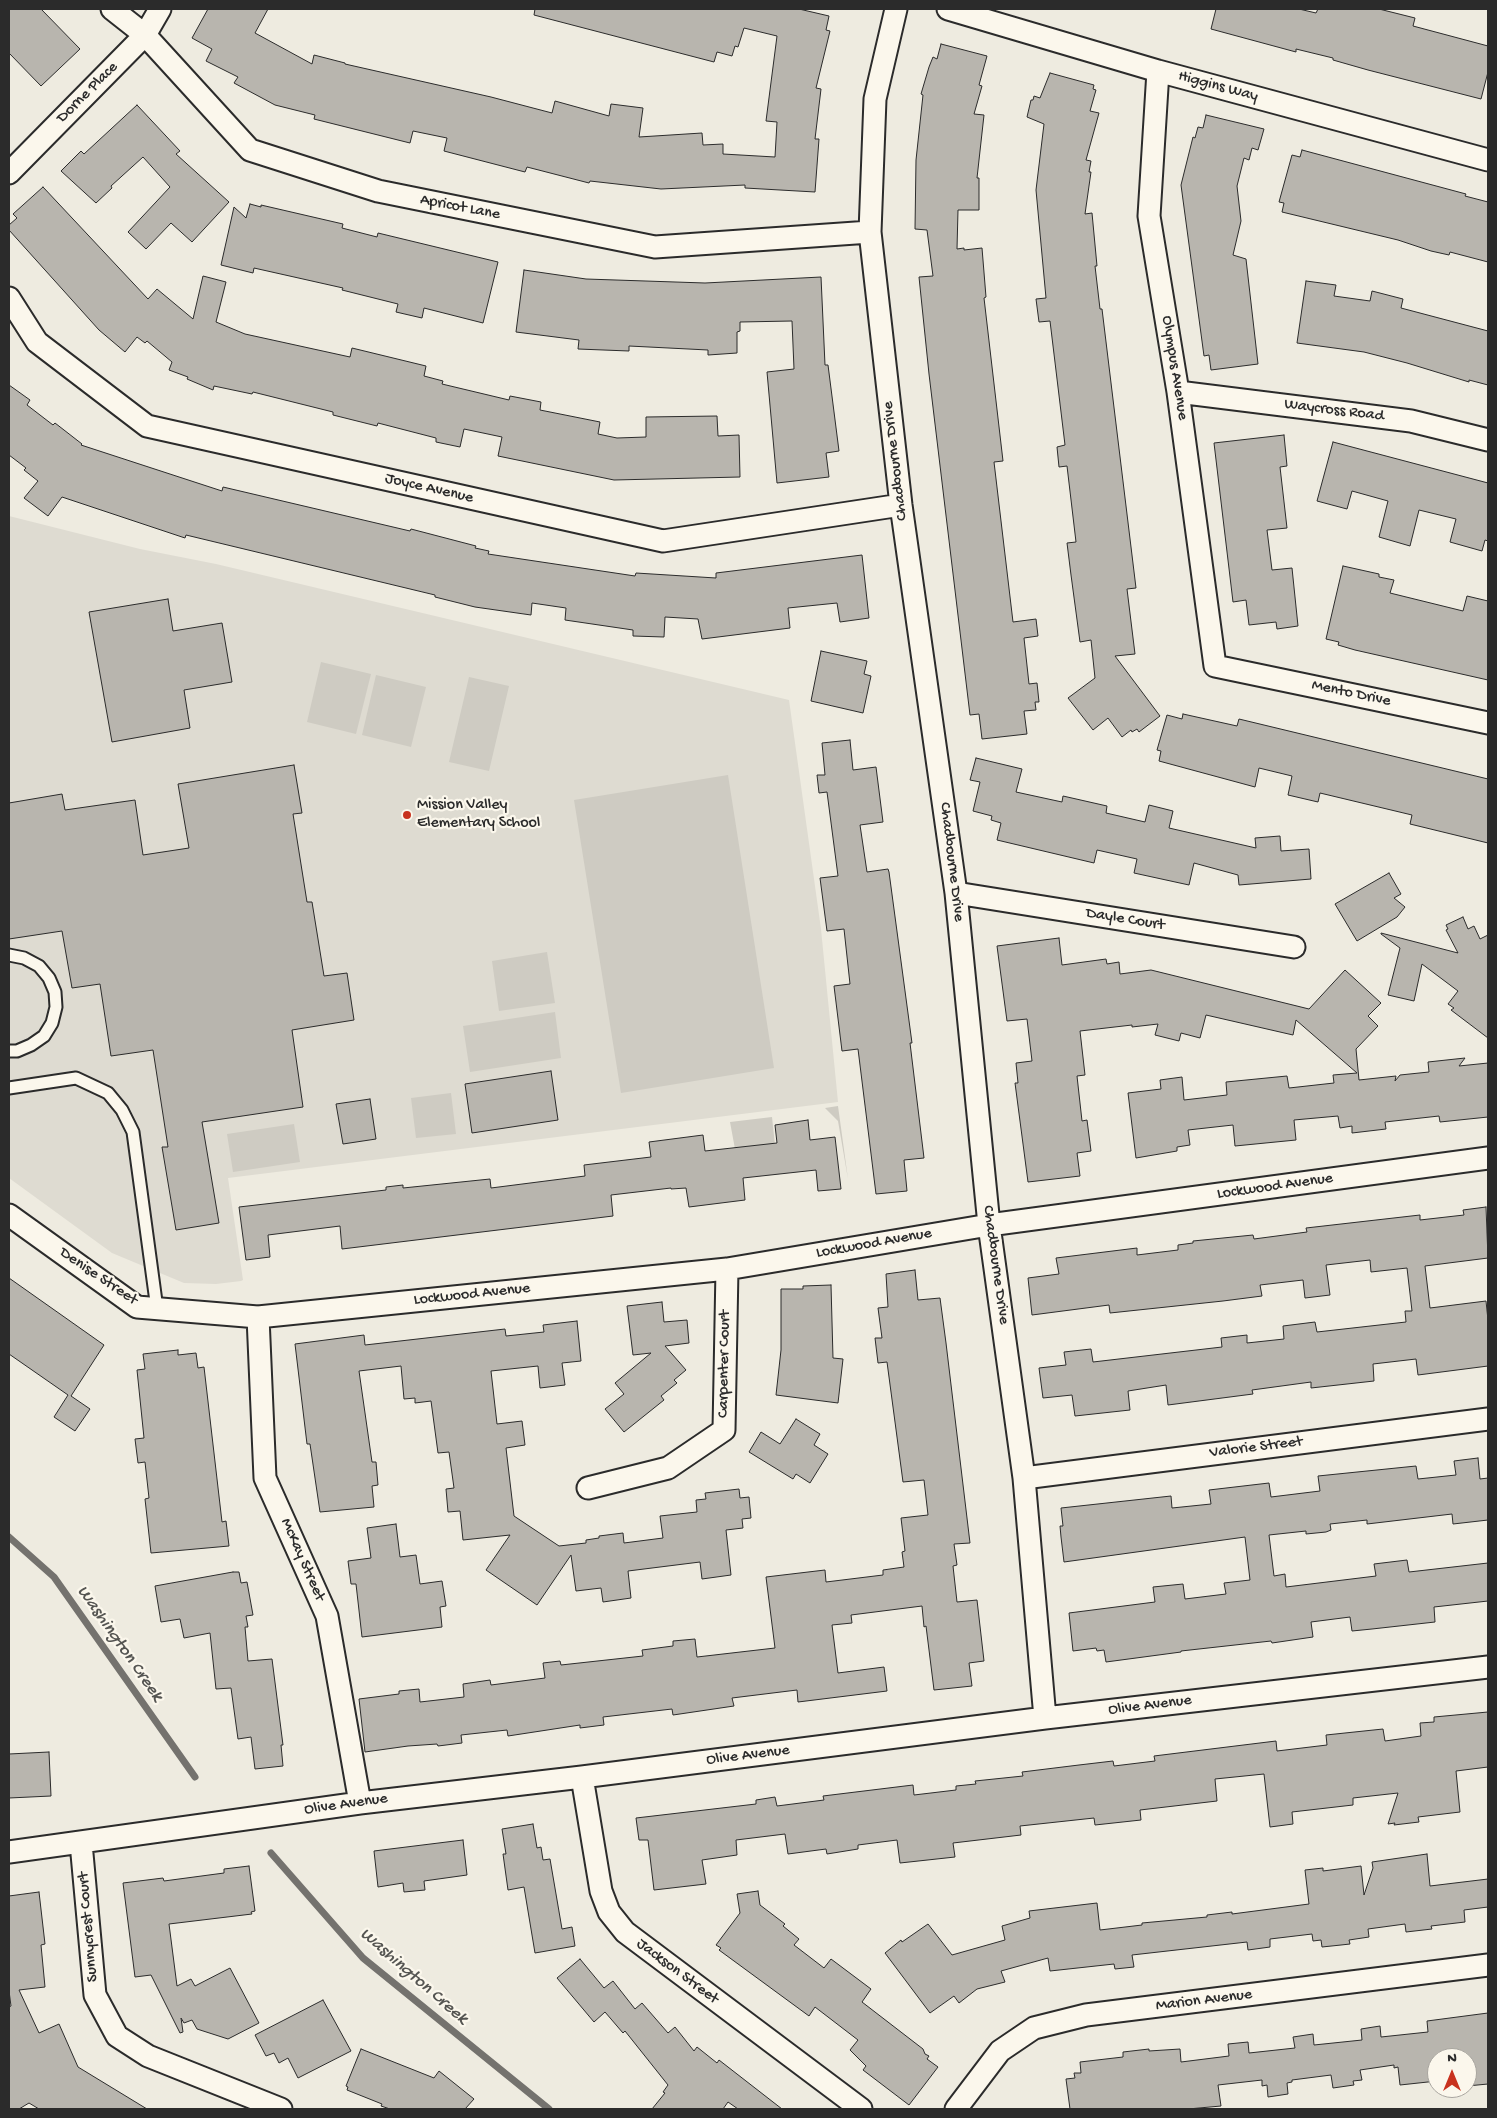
<!DOCTYPE html>
<style>
body{margin:0}
#map{position:relative;width:1497px;height:2118px;overflow:hidden;background:#eeebe0;font-family:"Gochi Hand",sans-serif}
canvas{display:block}
.frame{position:absolute;inset:0;border:10px solid #2b2b2b;pointer-events:none}
.north{position:absolute;left:1427px;top:2048px;width:50px;height:50px;box-sizing:border-box;background:#fbf7ec;border:1px solid #a8a59f;border-radius:50%;rotate:0deg;font-size:14px;font-weight:700;line-height:20px;text-align:center;color:#2b2b2b}
.north::after{content:'';display:block;margin:auto;width:18px;height:22px;background:#c8321e;clip-path:polygon(50% 0,100% 100%,50% 72%,0 100%)}
</style>
<div id="map">
<canvas width="1497" height="2118"></canvas>
<div class="frame"></div>
<div class="north">N</div>
</div>
<script>
const g = document.querySelector('canvas').getContext('2d');
g.lineJoin = 'round';
function paint(path, color) { g.fillStyle = color; g.fill(path, 'evenodd'); }
const shape = rows => new Path2D(rows.map(r => 'M' + r).join(''));
function stroke(path, color, width, dash) { g.strokeStyle = color; g.lineWidth = width; g.lineCap = dash ? 'butt' : 'round'; g.setLineDash(dash || []); g.stroke(path); }
function drawText(font, color, halo, rows, align = 'center') {
  g.font = font + ' "Gochi Hand",sans-serif'; g.lineWidth = 4.5; g.setLineDash([]); g.textBaseline = 'middle'; g.strokeStyle = halo; g.fillStyle = color; for (const [text, x, y, turn = 0] of rows) {
    g.save(); g.translate(x, y); g.rotate((+turn || 0) * Math.PI / 180); g.textAlign = isNaN(turn) ? turn : align; if (halo) g.strokeText(text, 0, 0); g.fillText(text, 0, 0); g.restore();
  }
}
const built = shape([
 [9,516,140,549,216,564,789,700,821,929,838,1102,228,1178,243,1280,241,1281,216,1284,184,1283,112,1253,9,1178]
]);
const green = shape([
 [321,662,371,674,356,734,307,722],
 [376,675,426,687,411,747,362,735],
 [469,677,509,686,489,771,449,762],
 [728,775,774,1068,621,1093,574,800],
 [547,952,555,1003,499,1011,492,961],
 [555,1012,561,1058,470,1072,463,1026],
 [451,1093,456,1134,416,1138,411,1098],
 [838,1106,848,1179,838,1121,825,1108],
 [772,1117,775,1145,735,1149,730,1122],
 [294,1124,300,1162,233,1172,227,1134]
]);
const stream = shape([
 [9,1537,54,1577,195,1777],
 [271,1853,363,1958,549,2109]
]);
const building = shape([
 [9,9,41,9,80,49,41,86,9,53,9,9],
 [208,9,268,9,255,33,312,64,314,55,345,63,345,64,491,97,552,113,555,101,609,116,611,104,643,108,639,137,702,133,703,145,723,144,723,154,775,157,777,122,766,121,777,36,744,28,738,47,735,46,732,56,717,52,714,62,534,15,535,9,799,9,829,16,826,30,830,31,816,88,821,89,815,139,819,139,815,192,745,188,745,185,661,189,590,181,589,183,527,167,525,172,444,151,447,138,413,131,410,143,314,119,315,115,275,105,234,83,238,77,206,61,212,49,192,38,208,9],
 [1216,9,1299,9,1316,13,1318,9,1379,9,1415,18,1413,26,1488,46,1488,72,1481,99,1368,70,1333,60,1333,58,1296,49,1296,52,1211,29,1216,9],
 [941,44,987,56,979,85,982,86,974,114,984,115,977,178,979,178,979,210,958,210,957,249,964,248,964,250,982,248,986,297,984,298,1003,461,994,462,1013,622,1036,619,1038,636,1024,638,1029,684,1037,683,1039,702,1035,702,1036,710,1024,711,1027,734,982,739,979,714,970,715,929,374,919,277,933,276,927,230,915,229,916,160,923,95,921,94,929,67,933,57,937,59,941,44],
 [1050,73,1094,85,1093,89,1096,90,1090,111,1099,113,1086,160,1091,161,1089,172,1091,172,1085,214,1092,213,1097,266,1095,266,1100,309,1102,309,1136,588,1127,589,1135,654,1115,656,1160,716,1139,732,1137,729,1132,732,1131,730,1122,737,1108,718,1093,730,1068,698,1095,678,1091,640,1080,642,1071,575,1067,543,1076,542,1067,466,1059,467,1057,447,1065,445,1050,321,1039,322,1036,299,1046,298,1036,190,1044,124,1027,117,1031,100,1033,100,1034,96,1040,98,1050,73],
 [137,105,180,151,176,154,229,202,192,242,171,223,146,249,128,232,170,187,143,157,111,186,112,188,96,203,61,171,81,151,84,154,137,105],
 [1206,115,1264,129,1258,150,1252,148,1249,160,1244,158,1237,186,1241,221,1233,255,1246,259,1258,364,1211,370,1209,355,1204,356,1181,185,1193,137,1195,138,1198,127,1203,128,1206,115],
 [1302,150,1466,194,1465,196,1488,202,1488,262,1450,252,1449,255,1431,251,1398,240,1282,212,1284,203,1279,202,1292,155,1300,157,1302,150],
 [43,187,148,299,157,289,193,319,203,276,226,282,216,322,245,334,350,357,352,348,426,366,424,376,443,381,442,384,509,400,510,396,541,402,540,410,600,422,598,434,617,438,646,437,646,417,717,416,718,436,739,435,740,477,614,480,498,456,502,437,464,429,460,447,436,442,436,438,378,423,377,426,333,415,333,412,253,392,252,394,214,386,213,390,187,379,188,377,169,370,172,362,147,341,145,343,137,337,125,352,99,330,9,230,9,225,17,218,13,214,43,187],
 [250,204,261,207,261,205,343,224,342,228,377,237,378,233,498,262,483,323,424,308,422,318,396,312,398,304,342,290,343,288,254,268,253,273,221,265,234,207,246,218,250,204],
 [524,270,586,279,705,283,821,277,825,365,828,365,839,451,826,453,829,477,777,483,767,372,794,369,792,321,740,322,740,331,737,332,737,353,708,355,708,350,629,346,629,351,578,349,579,340,516,332,524,270],
 [1306,281,1336,285,1334,296,1370,301,1372,291,1403,299,1401,308,1488,331,1488,385,1469,380,1469,382,1407,363,1364,352,1297,343,1306,281],
 [9,385,30,400,27,405,53,425,55,423,82,444,81,445,222,491,223,487,410,531,411,529,476,546,475,548,489,551,488,554,635,576,636,573,716,578,716,573,862,555,869,618,840,622,837,603,788,608,790,628,702,639,698,619,665,617,664,637,633,636,633,630,565,620,566,608,532,603,531,615,475,607,435,597,435,595,186,535,185,538,62,497,48,516,24,498,38,481,24,470,26,468,9,455,9,385],
 [1284,435,1287,466,1280,467,1287,528,1267,530,1272,570,1292,568,1298,626,1277,629,1276,622,1249,625,1246,600,1233,602,1214,443,1284,435],
 [1333,442,1488,483,1488,541,1485,540,1482,551,1450,542,1456,519,1419,510,1410,546,1379,537,1388,501,1352,491,1347,509,1317,501,1333,442],
 [1343,566,1379,574,1379,577,1394,580,1390,593,1463,611,1467,596,1488,601,1488,680,1355,650,1338,645,1339,642,1326,639,1343,566],
 [168,599,173,631,222,623,232,682,184,690,190,728,112,742,89,612,168,599],
 [821,651,867,661,864,674,871,676,863,713,811,701,821,651],
 [1183,714,1237,726,1239,719,1488,779,1488,843,1410,824,1412,815,1320,793,1318,802,1288,795,1292,776,1259,768,1255,787,1159,761,1161,751,1157,750,1167,715,1182,719,1183,714],
 [850,740,853,770,876,767,883,822,860,825,867,872,888,869,889,872,912,1043,910,1043,924,1158,904,1160,907,1191,876,1194,858,1049,842,1051,834,986,850,984,844,929,827,931,820,878,838,876,827,792,819,793,817,775,825,775,822,743,850,740],
 [976,758,1022,769,1016,792,1062,802,1063,796,1107,806,1106,813,1145,822,1149,805,1173,811,1169,828,1256,848,1255,838,1280,836,1281,851,1309,849,1311,879,1239,885,1238,875,1194,863,1189,885,1134,873,1137,859,1097,850,1094,863,997,840,1001,823,991,820,992,816,973,811,980,782,970,780,976,758],
 [294,765,302,813,293,814,307,902,312,902,324,976,347,973,354,1020,292,1030,303,1107,202,1122,219,1223,176,1230,162,1147,168,1147,153,1050,111,1056,100,984,72,988,62,931,9,939,9,803,62,794,65,810,135,800,143,855,189,848,178,784,294,765],
 [1389,873,1401,894,1394,898,1405,907,1397,917,1357,941,1335,904,1389,873],
 [1463,917,1468,929,1474,926,1480,939,1488,935,1488,1038,1451,1010,1454,1008,1448,1004,1458,991,1422,964,1414,1001,1388,995,1400,948,1381,934,1381,933,1458,953,1446,930,1448,929,1446,925,1463,917],
 [1059,938,1062,965,1106,959,1107,964,1119,962,1120,974,1151,970,1309,1009,1345,970,1381,1003,1368,1016,1378,1026,1356,1049,1359,1080,1396,1076,1395,1081,1400,1075,1429,1072,1428,1062,1465,1058,1459,1066,1488,1063,1488,1117,1440,1122,1439,1116,1385,1122,1386,1129,1352,1133,1352,1126,1340,1128,1338,1116,1294,1120,1296,1140,1235,1146,1233,1125,1188,1130,1190,1145,1177,1147,1177,1151,1136,1158,1128,1093,1161,1089,1160,1080,1182,1077,1184,1100,1227,1095,1226,1082,1287,1076,1289,1088,1334,1083,1333,1075,1357,1073,1296,1020,1293,1035,1206,1015,1200,1038,1181,1033,1179,1041,1155,1035,1158,1024,1132,1027,1132,1025,1080,1031,1085,1075,1077,1076,1082,1121,1087,1120,1091,1151,1077,1153,1080,1176,1028,1182,1015,1083,1018,1083,1016,1063,1032,1061,1027,1019,1007,1021,997,946,1059,938],
 [551,1071,558,1120,472,1133,465,1084,551,1071],
 [370,1099,376,1139,343,1144,336,1104,370,1099],
 [808,1120,810,1140,835,1137,841,1189,818,1191,816,1170,743,1178,745,1200,689,1207,686,1188,671,1189,671,1188,611,1195,613,1216,342,1249,340,1226,268,1235,270,1257,246,1260,239,1207,386,1190,386,1187,403,1185,403,1188,490,1179,491,1188,585,1176,584,1165,651,1157,649,1142,703,1135,705,1151,777,1143,775,1125,808,1120],
 [1486,1207,1488,1258,1425,1266,1430,1308,1486,1301,1488,1320,1488,1366,1418,1375,1416,1359,1373,1364,1374,1381,1311,1388,1311,1382,1252,1390,1253,1394,1168,1405,1166,1385,1128,1391,1130,1410,1075,1416,1072,1395,1043,1398,1039,1368,1066,1365,1064,1352,1091,1349,1093,1362,1222,1347,1221,1338,1247,1335,1247,1343,1284,1339,1283,1326,1315,1322,1317,1332,1406,1322,1405,1311,1412,1311,1407,1268,1371,1272,1370,1260,1326,1265,1330,1295,1305,1298,1303,1280,1260,1285,1262,1296,1223,1301,1110,1313,1109,1305,1032,1315,1028,1278,1059,1274,1056,1258,1137,1248,1137,1255,1178,1250,1178,1245,1193,1243,1193,1241,1253,1235,1254,1239,1307,1232,1306,1228,1420,1215,1420,1220,1464,1215,1463,1210,1486,1207],
 [915,1270,918,1300,940,1298,946,1343,970,1543,954,1544,957,1565,953,1566,957,1602,977,1600,984,1661,969,1663,972,1686,934,1690,926,1626,924,1627,922,1606,851,1615,852,1623,832,1625,838,1673,884,1667,887,1691,798,1702,797,1690,732,1698,734,1706,673,1715,672,1709,603,1717,604,1725,580,1728,580,1725,508,1736,507,1730,461,1735,462,1743,438,1746,437,1744,408,1746,365,1752,359,1699,399,1694,399,1691,419,1689,420,1702,464,1697,463,1684,490,1680,491,1685,545,1678,543,1663,560,1661,561,1665,643,1656,642,1650,673,1646,673,1641,695,1639,697,1657,775,1648,766,1577,825,1570,826,1582,883,1575,883,1570,904,1567,902,1552,905,1551,901,1518,928,1515,924,1480,903,1482,887,1362,878,1363,875,1338,882,1338,878,1308,888,1307,886,1274,915,1270],
 [9,1278,104,1345,71,1396,90,1409,75,1431,54,1417,68,1395,9,1354,9,1278],
 [831,1285,833,1358,843,1359,838,1403,776,1395,781,1350,781,1289,803,1289,803,1286,831,1285],
 [662,1302,664,1322,687,1320,689,1343,665,1346,686,1370,674,1380,677,1383,661,1396,664,1400,624,1432,605,1409,624,1394,615,1383,651,1353,633,1355,627,1306,662,1302],
 [577,1321,581,1361,562,1363,565,1385,540,1388,538,1366,491,1371,497,1424,522,1421,525,1445,506,1448,514,1516,559,1546,586,1543,586,1540,599,1538,599,1536,623,1533,624,1543,663,1538,660,1516,697,1512,696,1500,706,1499,705,1493,739,1489,740,1498,749,1497,751,1518,742,1519,743,1528,726,1530,731,1575,702,1579,700,1562,628,1571,631,1598,603,1602,601,1588,576,1591,571,1555,537,1605,486,1570,510,1535,463,1540,460,1511,448,1512,446,1489,454,1488,449,1452,438,1453,431,1401,415,1403,415,1398,404,1399,401,1366,359,1371,372,1462,376,1462,378,1485,372,1486,374,1507,320,1512,310,1444,307,1444,295,1344,364,1335,365,1345,505,1329,506,1336,544,1332,543,1325,577,1321],
 [178,1350,178,1355,196,1353,198,1368,204,1367,222,1522,226,1521,229,1546,151,1553,145,1499,149,1498,145,1462,138,1463,135,1439,144,1438,137,1370,145,1369,143,1354,178,1350],
 [796,1419,820,1434,814,1445,828,1454,810,1483,796,1474,793,1479,749,1452,761,1432,780,1444,796,1419],
 [1478,1458,1480,1479,1488,1478,1488,1520,1453,1524,1452,1514,1367,1524,1367,1520,1330,1524,1331,1530,1326,1532,1306,1534,1306,1531,1269,1535,1274,1576,1285,1574,1286,1587,1376,1576,1374,1564,1407,1560,1409,1572,1488,1563,1488,1601,1434,1607,1435,1622,1372,1629,1352,1631,1350,1617,1311,1622,1313,1637,1272,1643,1271,1641,1181,1651,1181,1652,1106,1662,1104,1650,1097,1651,1096,1648,1073,1651,1069,1613,1155,1602,1153,1587,1183,1584,1185,1599,1226,1594,1224,1583,1250,1580,1245,1537,1064,1562,1061,1537,1060,1526,1063,1526,1061,1508,1171,1496,1172,1508,1211,1504,1209,1490,1269,1483,1271,1497,1320,1491,1318,1476,1416,1466,1418,1479,1456,1475,1454,1461,1478,1458],
 [396,1524,400,1557,416,1555,420,1584,442,1581,446,1606,440,1607,442,1627,362,1637,356,1584,351,1584,348,1561,371,1558,367,1528,396,1524],
 [233,1572,239,1572,241,1583,247,1582,253,1615,246,1616,248,1627,245,1627,248,1661,272,1659,283,1745,281,1745,283,1766,255,1769,251,1737,238,1739,231,1688,216,1689,210,1633,184,1638,180,1619,161,1622,155,1586,233,1572],
 [1488,1712,1488,1767,1456,1771,1460,1812,1418,1817,1419,1822,1394,1825,1395,1823,1388,1824,1398,1793,1353,1798,1353,1805,1292,1812,1293,1824,1270,1827,1264,1774,1215,1779,1217,1801,1140,1810,1141,1820,1095,1825,1094,1818,1020,1826,1021,1835,953,1843,955,1857,900,1863,897,1840,858,1845,858,1849,827,1854,826,1849,788,1854,785,1834,736,1840,737,1855,702,1860,706,1884,654,1890,648,1840,639,1840,636,1818,756,1804,756,1800,775,1797,777,1806,824,1800,823,1796,913,1785,914,1795,956,1790,956,1786,976,1784,975,1781,1023,1776,1022,1772,1079,1765,1113,1761,1114,1766,1155,1761,1154,1756,1276,1741,1277,1751,1327,1745,1326,1735,1383,1729,1385,1741,1421,1736,1420,1723,1434,1722,1434,1717,1488,1712],
 [49,1752,51,1796,9,1798,9,1754,49,1752],
 [533,1824,537,1848,541,1847,543,1860,550,1859,562,1929,572,1927,575,1946,535,1953,524,1887,508,1890,503,1854,506,1854,502,1829,533,1824],
 [463,1840,467,1875,424,1881,425,1890,404,1892,403,1883,378,1887,374,1851,463,1840],
 [1427,1854,1430,1886,1488,1879,1488,1907,1464,1910,1465,1922,1431,1926,1432,1929,1406,1932,1405,1924,1368,1929,1369,1937,1349,1940,1350,1944,1341,1945,1322,1947,1321,1940,1313,1941,1312,1934,1270,1939,1270,1947,1248,1950,1247,1942,1132,1955,1134,1967,1115,1969,1114,1964,1050,1971,1048,1958,1001,1971,1005,1982,977,1989,959,2003,954,1996,930,2013,885,1953,901,1940,902,1942,928,1924,952,1955,1005,1940,1002,1926,1030,1918,1029,1911,1097,1903,1100,1930,1142,1925,1142,1923,1207,1917,1207,1915,1232,1912,1232,1914,1309,1904,1305,1870,1323,1868,1323,1871,1361,1866,1364,1895,1373,1868,1372,1862,1427,1854],
 [249,1866,255,1911,251,1912,252,1914,169,1924,177,1986,191,1979,195,1986,230,1968,259,2023,228,2039,197,2029,192,2020,184,2023,181,2018,183,2032,180,2033,151,1975,135,1977,123,1883,163,1878,164,1881,224,1873,224,1869,249,1866],
 [758,1891,760,1905,785,1924,783,1926,799,1939,794,1945,824,1968,831,1959,871,1989,862,2002,923,2049,925,2054,929,2056,927,2059,938,2067,909,2105,863,2070,866,2066,850,2050,858,2040,815,2007,809,2016,719,1950,721,1948,716,1945,740,1913,737,1894,758,1891],
 [39,1892,45,1944,41,1945,45,1987,19,1990,39,2033,59,2024,78,2067,147,2109,39,2109,29,2103,19,2109,9,2109,9,2007,11,2006,9,1991,9,1896,39,1892],
 [580,1959,604,1988,613,1981,635,2009,642,2003,668,2033,675,2027,694,2051,697,2047,717,2063,719,2060,782,2109,738,2109,728,2102,723,2109,652,2109,665,2093,663,2092,668,2085,625,2031,623,2033,605,2012,594,2022,557,1978,580,1959],
 [323,2000,351,2051,298,2078,288,2058,279,2063,274,2053,266,2056,255,2035,323,2000],
 [1488,2013,1488,2084,1467,2086,1467,2058,1437,2058,1437,2081,1400,2085,1398,2067,1394,2068,1394,2065,1360,2070,1362,2080,1353,2081,1354,2085,1333,2088,1331,2075,1292,2080,1292,2082,1287,2083,1288,2094,1268,2097,1267,2085,1262,2086,1262,2080,1218,2085,1221,2106,1188,2109,1070,2109,1066,2079,1075,2078,1074,2073,1081,2073,1080,2062,1123,2057,1123,2052,1149,2049,1149,2051,1180,2049,1181,2062,1229,2056,1228,2044,1248,2042,1249,2053,1295,2048,1293,2037,1313,2034,1314,2045,1362,2040,1361,2029,1380,2026,1381,2037,1428,2032,1427,2021,1488,2013],
 [361,2049,434,2078,439,2071,474,2099,465,2109,390,2109,381,2106,382,2104,347,2090,348,2087,346,2086,361,2049]
]);
const lane = shape([
 [9,955,24,958,39,966,49,978,55,992,56,1007,52,1023,44,1036,31,1045,17,1051,9,1051],
 [9,1088,76,1078,108,1093,122,1110,133,1132,157,1309]
]);
const street = shape([
 [112,9,145,35,250,150,378,191,655,247,870,232],
 [896,9,875,99,870,232,901,505,956,893,989,1225,1024,1478,1045,1718],
 [948,9,1158,71,1488,160],
 [1158,71,1149,216,1178,392,1215,666,1488,723],
 [9,173,145,35,160,9],
 [9,298,37,342,147,426,663,541,901,505],
 [1178,392,1411,421,1488,440],
 [956,893,1294,947],
 [9,1215,137,1307,258,1317,727,1269,989,1225,1488,1158],
 [258,1317,265,1478,327,1616,360,1803],
 [1024,1478,1488,1419],
 [588,1488,668,1468,724,1430,727,1269],
 [582,1777,601,1891,609,1912,625,1932,861,2109],
 [81,1843,95,1995,117,2036,148,2056,281,2109],
 [9,1852,360,1803,582,1777,1045,1718,1488,1667],
 [956,2109,1000,2051,1034,2028,1086,2015,1488,1965]
]);
const markers = [
 [407,815,5,"#c8321e"]
];
const streetNames = [
 ["Higgins Way",1218,87,15],
 ["Dorne Place",88,93,-45],
 ["Apricot Lane",460,208,11],
 ["Olympus Avenue",1174,368,81],
 ["Waycross Road",1334,411,7],
 ["Chadbourne Drive",896,461,-97],
 ["Joyce Avenue",429,489,13],
 ["Mento Drive",1351,694,12],
 ["Chadbourne Drive",951,862,83],
 ["Dayle Court",1125,920,9],
 ["Lockwood Avenue",1275,1187,-8],
 ["Lockwood Avenue",874,1244,-10],
 ["Chadbourne Drive",995,1265,82],
 ["Denise Street",98,1277,34],
 ["Lockwood Avenue",472,1295,-6],
 ["Carpenter Court",725,1364,-89],
 ["Valorie Street",1256,1448,-7],
 ["McKay Street",302,1560,66],
 ["Olive Avenue",1150,1706,-7],
 ["Olive Avenue",748,1756,-7],
 ["Olive Avenue",346,1805,-8],
 ["Sunnycrest Court",89,1927,-95],
 ["Jackson Street",677,1972,37],
 ["Marion Avenue",1204,2001,-7]
];
const poiNames = [
 ["Mission Valley",417,806],
 ["Elementary School",417,824]
];
const waterNames = [
 ["Washington Creek",119,1644,55],
 ["Washington Creek",413,1977,41]
];
paint(built, '#dedbd1');
paint(green, '#cecbc2');
stroke(stream, '#74726e', 7);
paint(building, '#b8b5ae');
stroke(building, '#2b2b2b', 1);
stroke(lane, '#2b2b2b', 15);
stroke(street, '#2b2b2b', 25);
stroke(lane, '#fbf7ec', 11);
stroke(street, '#fbf7ec', 21);
for (const [x, y, r, color] of markers) { const dot = new Path2D(); dot.arc(x, y, r, 0, 2 * Math.PI); g.fillStyle = color; g.fill(dot); stroke(dot, '#fbf7ec', 2); }
drawText('16px', '#2b2b2b', '#fbf7ec', streetNames);
drawText('16px', '#2b2b2b', '#fbf7ec', poiNames, 'left');
drawText('italic 18px', '#555552', '#fbf7ec', waterNames);
</script>
